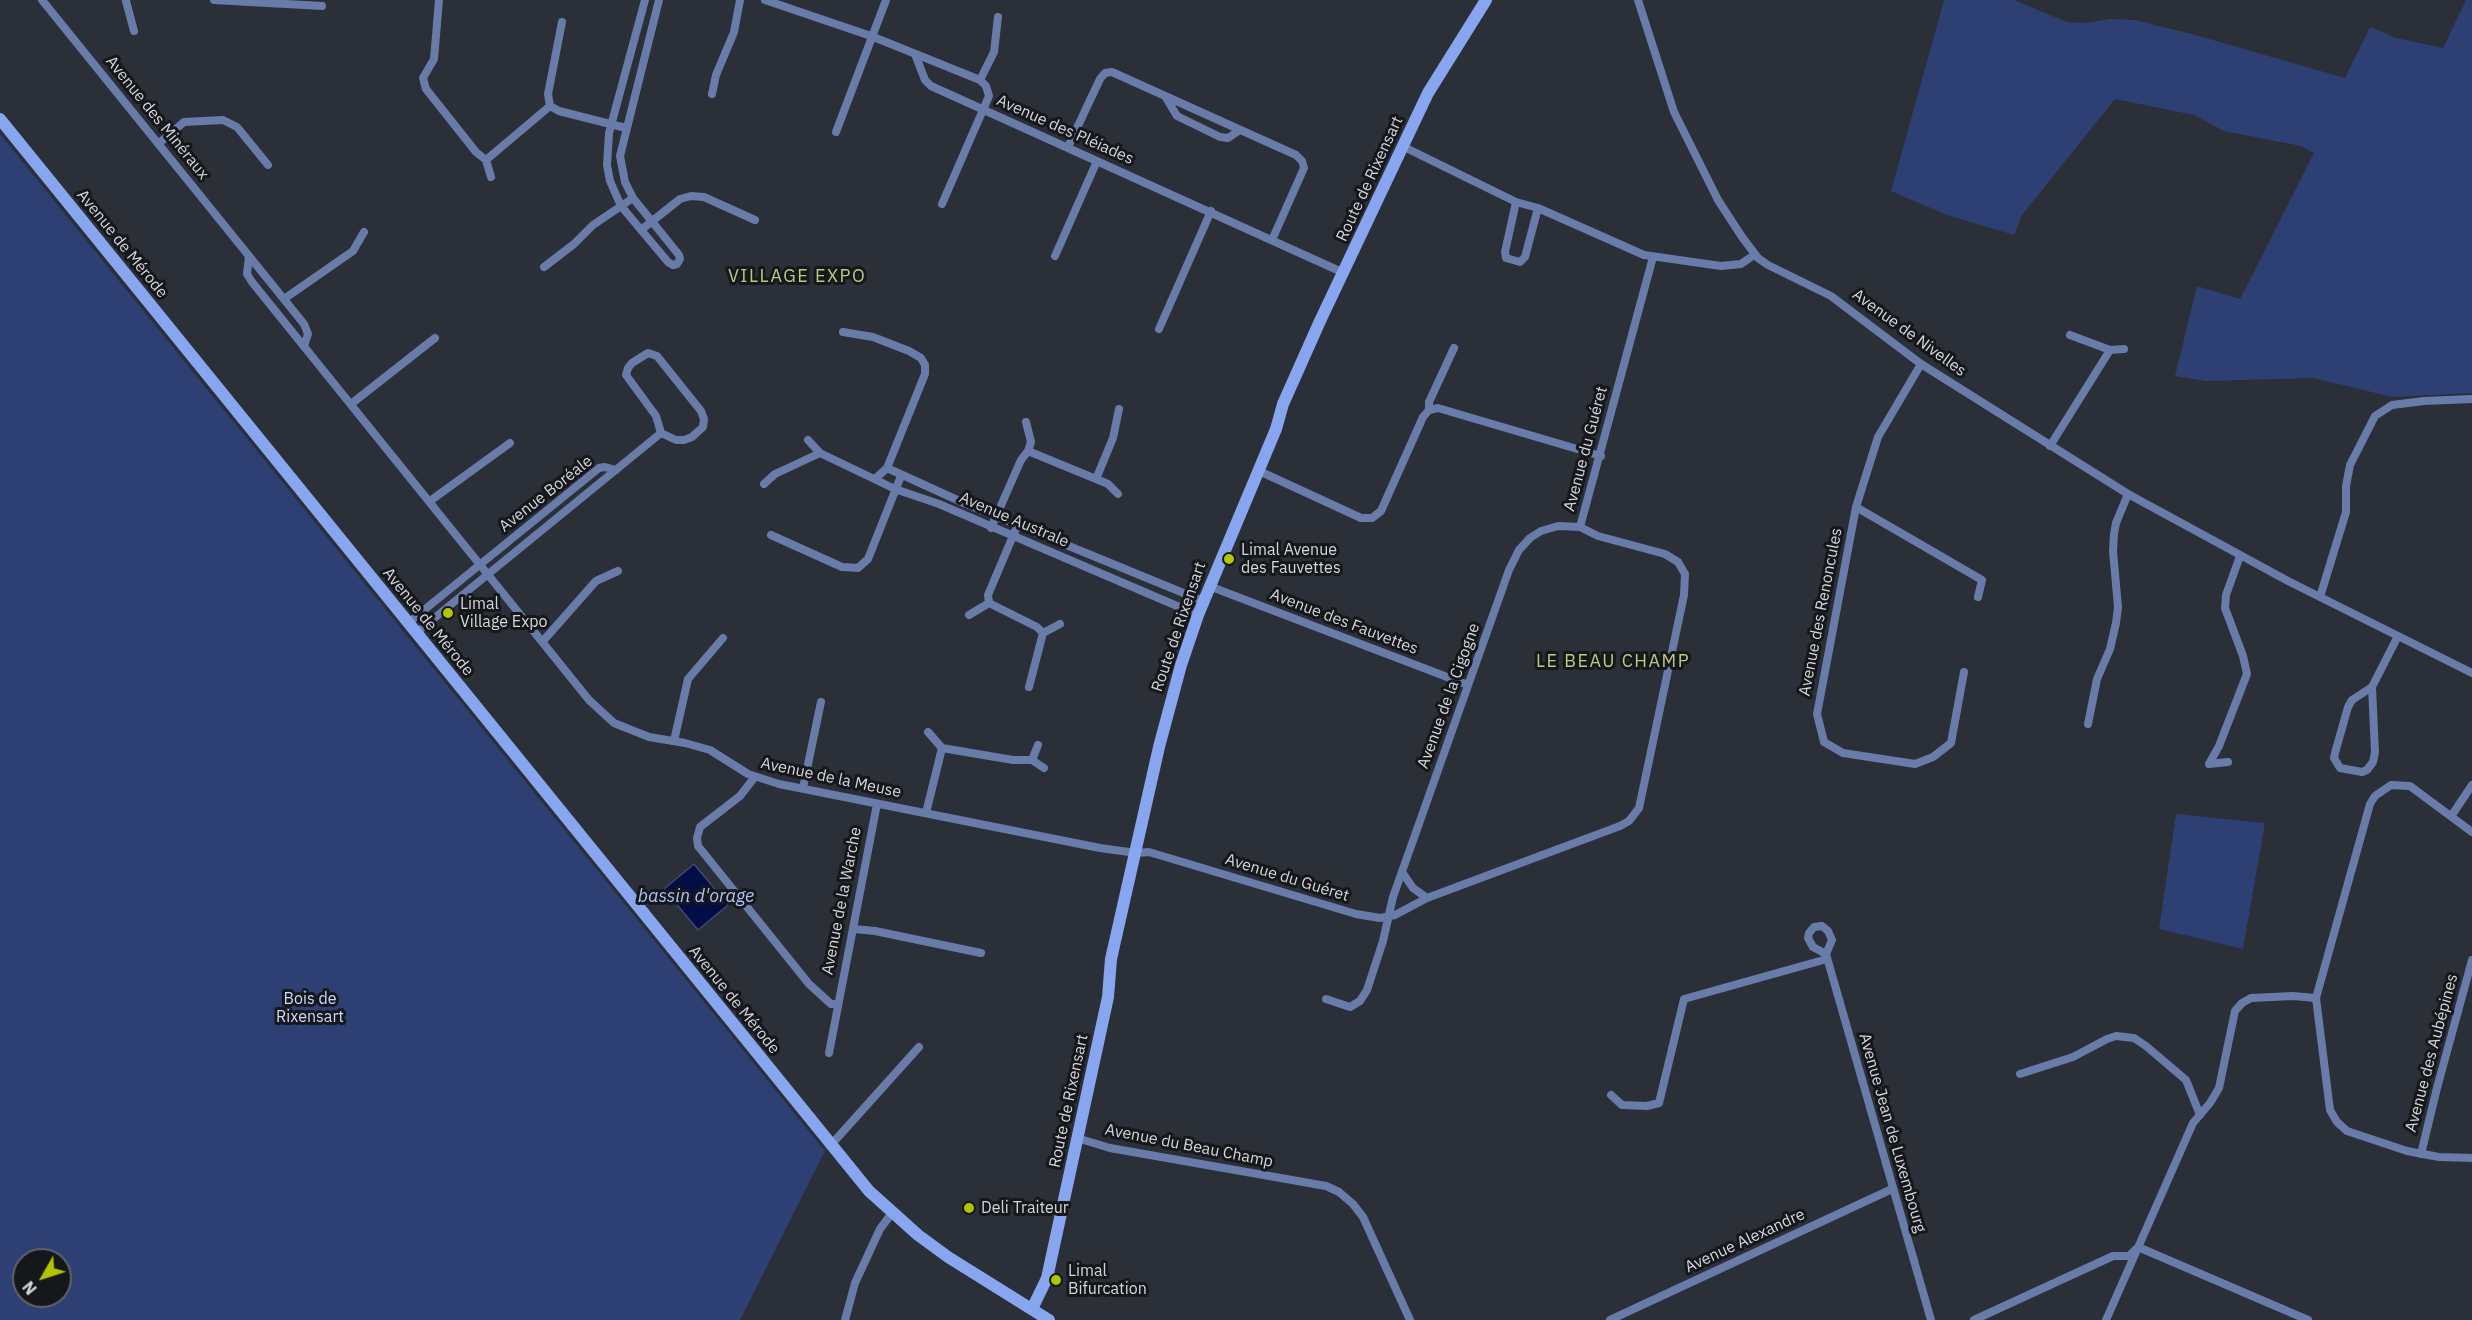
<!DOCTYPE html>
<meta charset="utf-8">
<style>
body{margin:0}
#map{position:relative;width:2472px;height:1320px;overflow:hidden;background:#2b2f37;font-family:"IBM Plex Sans",sans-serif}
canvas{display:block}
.north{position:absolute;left:12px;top:1248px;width:60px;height:60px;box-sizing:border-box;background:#15171b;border:2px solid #616368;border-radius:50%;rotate:231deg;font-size:16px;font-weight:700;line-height:24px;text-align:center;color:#d3d6db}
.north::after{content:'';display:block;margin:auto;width:21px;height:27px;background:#b0c500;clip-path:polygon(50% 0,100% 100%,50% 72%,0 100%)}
</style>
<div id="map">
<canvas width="2472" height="1320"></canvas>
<div class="north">N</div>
</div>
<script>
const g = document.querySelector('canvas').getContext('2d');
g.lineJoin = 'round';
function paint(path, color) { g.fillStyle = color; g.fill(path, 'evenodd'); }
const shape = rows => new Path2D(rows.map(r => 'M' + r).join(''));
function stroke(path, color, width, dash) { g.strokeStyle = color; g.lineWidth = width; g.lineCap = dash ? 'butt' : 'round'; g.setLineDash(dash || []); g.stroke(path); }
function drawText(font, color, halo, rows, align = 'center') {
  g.font = font + ' "IBM Plex Sans",sans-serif'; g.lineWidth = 6; g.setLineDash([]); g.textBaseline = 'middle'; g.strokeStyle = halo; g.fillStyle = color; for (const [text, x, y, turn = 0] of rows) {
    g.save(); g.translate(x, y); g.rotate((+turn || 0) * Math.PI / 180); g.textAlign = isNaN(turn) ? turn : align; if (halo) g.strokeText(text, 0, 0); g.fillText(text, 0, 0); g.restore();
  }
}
const green = shape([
 [1944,0,2014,0,2067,22,2083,23,2111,19,2135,20,2192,34,2345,78,2370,27,2396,38,2443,48,2466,0,2472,0,2472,393,2392,397,2314,378,2206,381,2175,376,2197,286,2240,299,2314,153,2301,146,2224,131,2194,115,2115,99,2022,215,2014,235,1947,215,1891,191],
 [0,134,825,1151,740,1320,0,1320],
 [24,1260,60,1260,60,1296,24,1296],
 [2176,814,2265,823,2243,949,2159,929]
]);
const water = shape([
 [694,864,728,905,698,930,664,889,694,864]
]);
const street = shape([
 [42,0,304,324,308,334,304,346],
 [214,0,322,6],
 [439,0,434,59,423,78,426,89,476,152,486,160,550,106],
 [645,0,609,133,607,165,610,181,621,206,668,262,673,265,677,264,680,259,679,255,633,198,625,182,620,156,659,0],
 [765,0,871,36,980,80,986,86,989,96,942,204],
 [1638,0,1674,112,1718,200,1742,237,1758,258,1768,265,1831,296,1921,364,2128,494,2288,581,2472,673],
 [126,1,134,31],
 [915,54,925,80,931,86,1344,273],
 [980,80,994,52,998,17],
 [712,94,716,75,734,32,740,0],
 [1165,96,1177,116,1220,137,1228,138,1240,130],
 [550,106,548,94,562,22],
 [550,106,559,111,626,128],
 [836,132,886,0],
 [158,144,184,122,223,120,237,127,268,165],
 [1402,146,1516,202,1538,208,1644,255,1721,266,1741,264,1754,255],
 [1068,147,1100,79,1105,73,1112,72,1296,155,1302,161,1304,168,1272,240],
 [486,160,491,177],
 [1516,202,1505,252,1506,258,1520,262,1525,257,1538,208],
 [641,230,680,199,691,196,704,197,755,220],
 [249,256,247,274,252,282,589,700,614,723,649,737,685,743,710,750,748,774,779,784,1100,848,1136,853,1149,852,1356,914,1380,918,1395,915,1427,898,1620,826,1629,821,1639,808,1684,595,1685,574,1678,562,1665,554,1598,536,1580,527,1653,257],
 [1055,256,1097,161],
 [544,267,574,244,593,225,633,198],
 [284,299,353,251,364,232],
 [1159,329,1211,211],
 [843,332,873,337,909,351,921,358,925,365,925,374,887,468,875,479],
 [2070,335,2110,350,2124,349],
 [1921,364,1878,437,1856,507,1817,714,1824,742,1843,753,1915,764,1933,757,1951,743,1964,672],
 [351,404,435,338],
 [1429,410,1429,402,1454,348],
 [1026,422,1031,442,1028,451],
 [808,440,820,453],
 [2050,446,2110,350],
 [887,468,964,503,1203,601],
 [1257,470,1361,518,1372,518,1381,511,1423,417,1429,410,1438,408,1601,456],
 [1096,479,1108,484,1118,494],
 [764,484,775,474,820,453,895,489,939,504,1198,615],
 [430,501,510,443],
 [1856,507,1982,580,1978,597],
 [991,528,1021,460,1028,451,1096,479,1113,438,1119,409],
 [771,535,842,567,858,568,868,559,901,476],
 [1209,586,1468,685],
 [2320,597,2346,512,2346,486,2350,465,2375,416,2392,405,2424,401,2472,399],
 [989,603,1037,627,1043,633,1029,687],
 [969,615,989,603,988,595,1018,524],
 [408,623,599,468,605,467,616,470],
 [416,633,661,433,676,440,684,440,692,437,703,427,704,419,701,411,657,356,648,353,632,363,628,368,626,375,656,416,661,433],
 [1043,633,1060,624],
 [543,641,596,581,618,571],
 [2372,687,2375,752,2373,762,2367,770,2362,772,2340,768,2334,758,2335,753,2348,707,2352,700,2372,687],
 [2372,687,2398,636],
 [2088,724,2097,679,2110,649,2116,623,2118,607,2113,551,2114,534,2116,523,2128,494],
 [928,732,942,748],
 [674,741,688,679,723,638],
 [1032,760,1038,745],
 [2228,762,2209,764,2219,746,2247,674,2243,656,2225,608,2226,595,2240,556],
 [754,778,740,796,700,827,697,838,698,846,809,984,831,1004,837,1004],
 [803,788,821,702],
 [926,813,942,748,1013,760,1032,760,1044,768],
 [2452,815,2472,785],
 [1402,872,1413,888,1427,898],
 [854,929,875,931,981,953],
 [1826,954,1832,940,1828,931,1822,926,1814,927,1809,933,1808,938,1813,947,1826,954,1931,1320],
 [2316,998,2330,1110,2337,1122,2347,1131,2407,1151,2439,1157,2472,1158],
 [1326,999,1350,1007,1360,1001,1367,990,1383,941,1393,897,1509,570,1519,550,1530,538,1541,531,1558,526,1580,527],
 [829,1053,877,804],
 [2020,1074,2073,1057,2107,1039,2116,1036,2134,1038,2146,1046,2186,1080,2200,1115],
 [1611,1095,1622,1105,1647,1106,1659,1103,1684,999,1827,959],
 [1077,1138,1110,1148,1326,1186,1339,1192,1353,1204,1363,1217,1410,1320],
 [830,1146,919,1047],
 [2421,1154,2437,1088,2472,960],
 [845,1320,855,1283,880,1229,892,1213],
 [1610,1320,1892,1189],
 [1974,1320,2113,1256,2129,1256,2138,1247,2308,1320],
 [2106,1320,2193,1123,2210,1103,2219,1088,2235,1011,2242,1003,2251,998,2293,996,2316,998,2370,804,2375,796,2391,785,2410,786,2472,832]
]);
const secondary = shape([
 [0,119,869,1191,918,1235,948,1257,1049,1320],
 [1032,1309,1047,1278,1108,997,1111,959,1159,747,1181,665,1198,615,1276,429,1283,404,1320,321,1428,93,1486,0]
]);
const markers = [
 [1229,559,6,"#b0c500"],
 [448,613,6,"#b0c500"],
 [969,1208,6,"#b0c500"],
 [1056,1280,6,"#b0c500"]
];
const streetNames = [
 ["Avenue des Minéraux",157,118,51],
 ["Avenue des Pléiades",1065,130,24],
 ["Route de Rixensart",1370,179,-65],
 ["Avenue de Mérode",122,244,51],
 ["Avenue de Nivelles",1909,333,36],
 ["Avenue du Guéret",1586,449,-75],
 ["Avenue Boréale",546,494,-38],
 ["Avenue Australe",1014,520,23],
 ["Avenue des Renoncules",1821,612,-79],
 ["Avenue de Mérode",428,622,51],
 ["Avenue des Fauvettes",1344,622,21],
 ["Route de Rixensart",1179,627,-71],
 ["Avenue de la Cigogne",1449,696,-70],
 ["Avenue de la Meuse",831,778,12],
 ["Avenue du Guéret",1287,878,17],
 ["Avenue de la Warche",842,901,-79],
 ["Avenue de Mérode",734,1000,51],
 ["Avenue des Aubépines",2432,1053,-75],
 ["Route de Rixensart",1069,1101,-78],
 ["Avenue Jean de Luxembourg",1892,1133,74],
 ["Avenue du Beau Champ",1189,1146,11],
 ["Avenue Alexandre",1745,1241,-25]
];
const poiNames = [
 ["Limal Avenue",1241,550],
 ["des Fauvettes",1241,568],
 ["Limal",460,604],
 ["Village Expo",460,622],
 ["Deli Traiteur",981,1208],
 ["Limal",1068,1271],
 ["Bifurcation",1068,1289]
];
const parkNames = [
 ["Bois de",310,999],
 ["Rixensart",310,1017]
];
const neighbourhoodNames = [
 ["VILLAGE EXPO",797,277],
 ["LE BEAU CHAMP",1613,662]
];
const waterNames = [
 ["bassin d'orage",696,897]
];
paint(green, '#2d3f73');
paint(water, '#050d47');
stroke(water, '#434973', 1.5);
stroke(street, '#687ba9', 8);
stroke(secondary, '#88a5ef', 12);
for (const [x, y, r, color] of markers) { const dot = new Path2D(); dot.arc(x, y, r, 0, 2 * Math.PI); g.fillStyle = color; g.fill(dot); stroke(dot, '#15171b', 2); }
drawText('16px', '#d3d6db', '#15171b', streetNames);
drawText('16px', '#d3d6db', '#15171b', poiNames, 'left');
drawText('16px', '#c9d9fe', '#15171b', parkNames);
g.letterSpacing = '1.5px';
drawText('18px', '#bcca7e', '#15171b', neighbourhoodNames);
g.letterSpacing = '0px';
drawText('italic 18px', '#adc4fb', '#15171b', waterNames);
</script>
